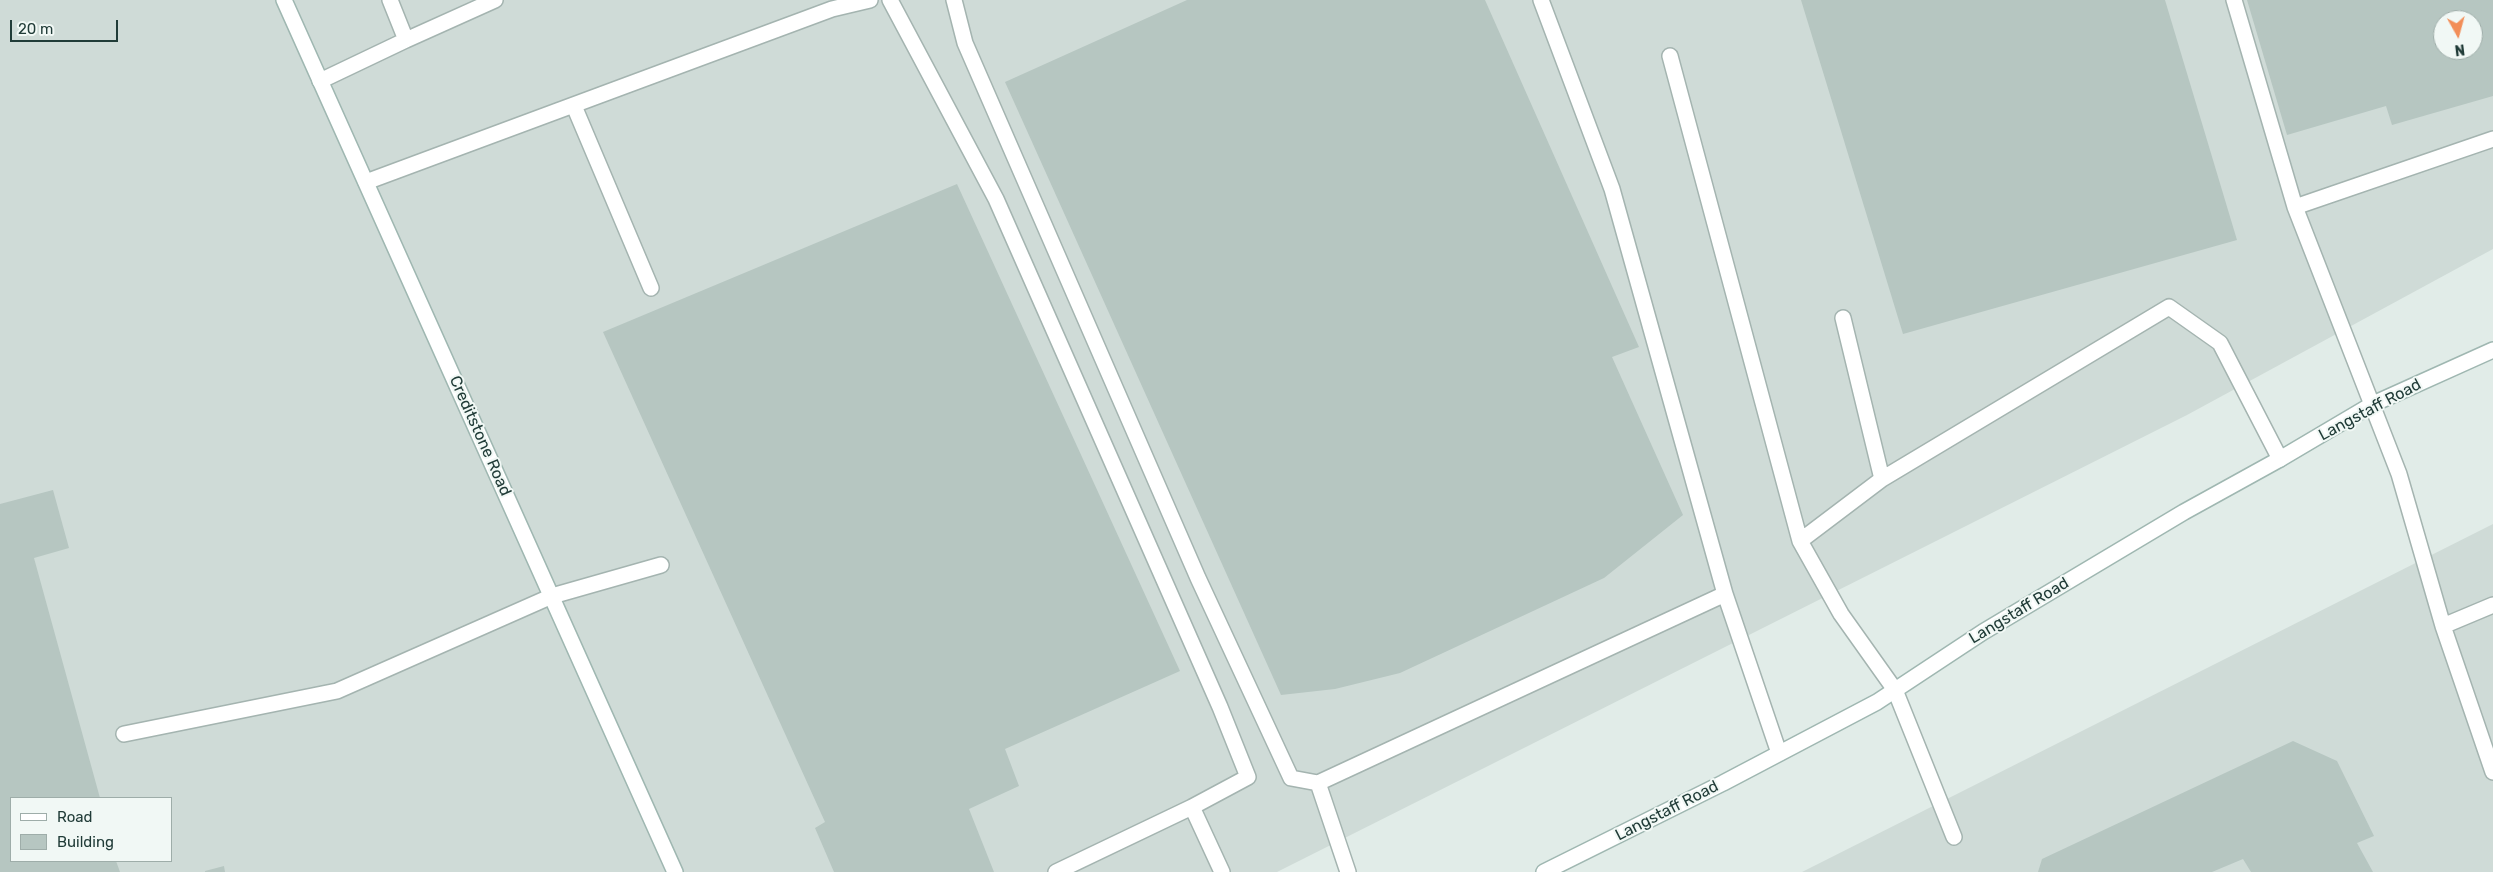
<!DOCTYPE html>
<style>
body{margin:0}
#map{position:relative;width:2493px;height:872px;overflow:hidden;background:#e1ece8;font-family:Rubik,sans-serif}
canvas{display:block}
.legend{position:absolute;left:10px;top:797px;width:162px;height:65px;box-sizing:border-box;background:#f1f8f5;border:1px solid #9eada9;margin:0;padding:6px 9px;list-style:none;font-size:15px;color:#213c38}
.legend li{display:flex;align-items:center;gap:10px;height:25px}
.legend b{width:25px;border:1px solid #9eada9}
.north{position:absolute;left:2433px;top:10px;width:50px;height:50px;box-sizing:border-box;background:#f1f8f5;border:1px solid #9eada9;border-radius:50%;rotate:173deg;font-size:14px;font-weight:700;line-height:20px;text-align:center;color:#213c38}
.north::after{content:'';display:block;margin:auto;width:18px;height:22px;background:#f28e58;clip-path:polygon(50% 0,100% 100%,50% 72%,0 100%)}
.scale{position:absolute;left:10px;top:20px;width:108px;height:22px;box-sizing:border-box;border:2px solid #213c38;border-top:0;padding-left:6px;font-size:15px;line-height:18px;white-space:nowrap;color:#213c38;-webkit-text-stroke:4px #f1f8f5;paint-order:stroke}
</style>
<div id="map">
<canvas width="2493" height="872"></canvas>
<ul class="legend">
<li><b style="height:6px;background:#fff"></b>Road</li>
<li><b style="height:14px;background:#b6c6c1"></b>Building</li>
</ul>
<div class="north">N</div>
<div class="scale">20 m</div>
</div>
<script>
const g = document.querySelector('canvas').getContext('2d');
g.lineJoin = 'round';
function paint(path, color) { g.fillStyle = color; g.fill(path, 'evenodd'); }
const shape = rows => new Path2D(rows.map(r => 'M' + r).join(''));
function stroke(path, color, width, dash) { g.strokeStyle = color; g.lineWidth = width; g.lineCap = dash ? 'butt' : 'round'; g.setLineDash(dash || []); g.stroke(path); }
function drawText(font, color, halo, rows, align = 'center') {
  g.font = font + ' Rubik,sans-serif'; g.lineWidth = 4; g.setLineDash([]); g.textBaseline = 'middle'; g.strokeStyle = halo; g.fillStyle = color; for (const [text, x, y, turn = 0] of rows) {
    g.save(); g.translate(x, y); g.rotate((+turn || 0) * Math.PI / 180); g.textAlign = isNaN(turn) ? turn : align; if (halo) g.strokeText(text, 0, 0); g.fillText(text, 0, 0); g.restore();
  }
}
const built = shape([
 [0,0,2493,0,2493,249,2187,415,1277,872,0,872],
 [2443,20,2473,20,2473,50,2443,50],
 [11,798,171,798,171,861,11,861],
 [2493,524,2493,872,1802,872]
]);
const building = shape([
 [1187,0,1485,0,1639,347,1612,357,1683,515,1604,578,1400,673,1335,689,1281,695,1005,82],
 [1801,0,2165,0,2237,240,1903,334],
 [2247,0,2493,0,2493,96,2392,125,2386,106,2287,135],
 [2443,20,2473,20,2473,50,2443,50],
 [957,184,1180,671,1005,749,1019,786,969,809,994,872,834,872,815,828,825,822,603,332],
 [53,490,69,548,34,558,100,798,11,798,11,861,116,861,120,872,0,872,0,504],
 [2293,741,2337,761,2374,836,2357,843,2373,872,2251,872,2243,859,2212,872,2038,872,2042,859],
 [224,866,225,872,205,872,205,871]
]);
const lane = shape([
 [890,0,996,199,1220,707,1248,777,1192,807,1222,872],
 [954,0,965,43,1198,578,1291,778,1318,783],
 [1541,0,1612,189,1725,594],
 [2234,0,2295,207,2399,474,2443,626],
 [406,40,495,0],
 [1670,56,1800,541,1841,614,1895,690,1954,837],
 [320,81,406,40,390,0],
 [574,106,651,288],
 [366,182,832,9,870,0],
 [2295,207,2493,139],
 [1843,318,1882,479],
 [1800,541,1882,479,2169,307,2220,343,2280,459],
 [2493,605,2443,626,2493,772],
 [124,734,337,691,552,596,661,565],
 [1056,872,1192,807],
 [1348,872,1318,783,1725,594,1779,753]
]);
const secondary = shape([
 [284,0,675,872],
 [1544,872,1723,783,1877,702,1983,632,2184,512,2280,459,2373,404,2493,350]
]);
const streetNames = [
 ["Langstaff Road",2370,410,-28],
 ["Creditstone Road",480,436,66],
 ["Langstaff Road",2019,611,-31],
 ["Langstaff Road",1667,811,-27]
];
paint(built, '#cfdbd7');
paint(building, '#b6c6c1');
stroke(lane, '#a4b4b0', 18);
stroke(secondary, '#9fb7b1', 18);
stroke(lane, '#fff', 15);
stroke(secondary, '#fff', 15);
drawText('16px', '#213c38', '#f1f8f5', streetNames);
</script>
